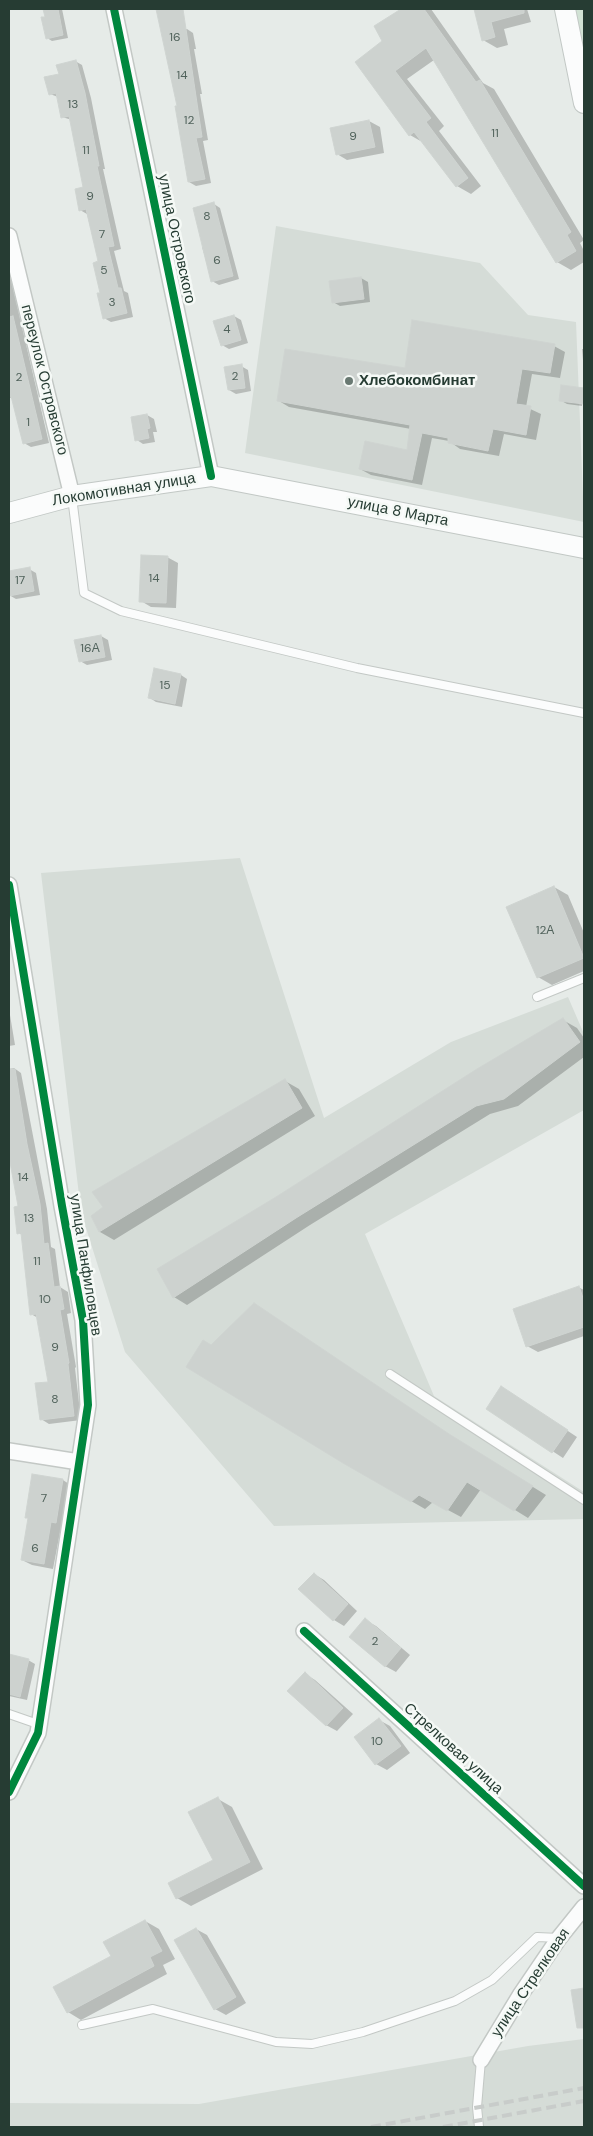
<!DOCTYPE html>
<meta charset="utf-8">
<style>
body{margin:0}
#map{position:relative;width:593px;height:2136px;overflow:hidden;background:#e6ebe8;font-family:"DM Sans",sans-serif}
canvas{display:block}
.frame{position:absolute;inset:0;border:10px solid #263c33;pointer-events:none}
</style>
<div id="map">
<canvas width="593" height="2136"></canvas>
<div class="frame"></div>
</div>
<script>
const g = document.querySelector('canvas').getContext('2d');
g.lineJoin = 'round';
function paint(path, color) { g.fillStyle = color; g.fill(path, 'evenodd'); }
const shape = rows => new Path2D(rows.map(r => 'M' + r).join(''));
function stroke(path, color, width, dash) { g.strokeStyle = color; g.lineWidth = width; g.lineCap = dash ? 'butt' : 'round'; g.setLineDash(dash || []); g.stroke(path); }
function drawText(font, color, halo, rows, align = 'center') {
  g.font = font + ' "DM Sans",sans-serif'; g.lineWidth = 5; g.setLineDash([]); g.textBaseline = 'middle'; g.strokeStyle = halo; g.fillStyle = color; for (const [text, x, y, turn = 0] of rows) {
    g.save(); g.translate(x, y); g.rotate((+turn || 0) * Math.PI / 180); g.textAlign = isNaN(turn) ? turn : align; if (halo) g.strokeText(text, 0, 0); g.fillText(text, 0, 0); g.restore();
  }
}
const built = shape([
 [276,226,480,263,528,315,576,322,584,522,245,453],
 [240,858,324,1118,451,1042,568,997,584,1034,584,1110,365,1234,434,1396,584,1492,584,1519,274,1526,125,1352,81,1212,41,873],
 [584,2039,584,2127,9,2127,9,2103,199,2104,528,2046]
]);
const green = shape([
 [574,9,584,9,584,58]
]);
const shadow = shape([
 [44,9,62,9,68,38,52,41,47,38,47,18],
 [158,9,178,9,182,30,187,29,193,33,196,49,194,49,202,94,200,94,208,140,203,141,211,183,196,186,189,182,179,107],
 [403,9,431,9,483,83,494,89,584,240,580,243,584,251,584,262,571,270,557,262,434,60,407,79,444,126,439,131,481,186,471,194,457,186,424,143,410,135,356,62,384,41,375,27],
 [475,9,527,9,531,22,504,29,508,45,497,48,483,40],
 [75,61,82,65,91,98,105,169,103,169,121,249,114,251,124,291,128,293,133,317,111,322,104,318,99,262,87,214,80,210,85,188,72,120,62,117,58,97,50,94,60,75],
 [369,121,380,127,384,153,347,160,337,154],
 [214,204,220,208,239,279,219,285,212,281,202,247,205,247],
 [9,271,49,443,31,447,24,443,13,399,9,397],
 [361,278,368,282,370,302,340,306,333,302],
 [234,316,241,320,248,343,229,349,222,345],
 [554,346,565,352,560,378,532,374,526,407,541,414,536,440,504,434,499,456,460,449,449,441,432,438,422,485,371,475,360,469,408,452,411,429,289,407,279,401,406,370],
 [582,349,584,349,584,372],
 [241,366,248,370,251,391,236,394,229,390],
 [583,392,582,406,567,404,560,400],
 [147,415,154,419,157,432,153,432,155,442,143,444,137,440],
 [167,557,178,563,176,608,151,607,141,601],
 [29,569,36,573,40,595,16,599,9,595,9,572],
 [101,636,108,640,112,660,87,665,80,661],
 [181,675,187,679,182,707,156,702,150,698],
 [554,887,568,895,584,933,584,971,552,985,538,977],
 [9,1009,15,1045,9,1046],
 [563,1020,577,1028,584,1038,584,1057,518,1106,490,1114,310,1225,187,1305,174,1297],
 [14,1068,21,1073,47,1209,51,1247,55,1249,60,1287,68,1292,71,1313,67,1314,76,1367,75,1368,81,1420,49,1424,41,1419,50,1383,38,1318,31,1314,22,1235,19,1233,20,1207,9,1157,9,1069],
 [285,1081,299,1089,315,1116,114,1240,100,1232,92,1216],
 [578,1287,584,1290,584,1336,538,1352,527,1346],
 [212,1347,463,1444,546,1495,528,1518,481,1489,461,1517,433,1502,425,1509,343,1462],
 [512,1394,577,1437,563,1458,488,1409],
 [33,1476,63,1480,72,1486,65,1527,61,1527,53,1569,32,1565,22,1560,29,1519,27,1517],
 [314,1574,324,1580,357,1611,344,1626,334,1620],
 [365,1620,376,1626,410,1655,396,1672,385,1666],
 [9,1656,28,1660,35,1664,27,1700,9,1696],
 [305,1674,315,1680,353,1714,337,1731,326,1725],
 [379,1720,390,1726,410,1753,387,1770,376,1764,356,1738],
 [218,1799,232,1807,263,1869,191,1906,177,1898,214,1861],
 [145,1921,159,1929,175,1959,163,1965,167,1974,81,2020,68,2012,112,1956],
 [196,1929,207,1935,246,2003,226,2015,215,2009]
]);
const building = shape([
 [43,9,58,9,63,35,46,39,41,17,45,17,43,9],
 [156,9,183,9,202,137,196,138,205,179,188,182,175,106,177,106,156,9],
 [401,9,424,9,476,82,480,80,571,232,567,235,576,251,556,263,426,48,395,71,431,118,426,122,468,178,456,187,414,132,409,136,355,62,382,41,374,26,401,9],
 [474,9,524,9,524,13,491,22,495,37,482,41,474,9],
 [76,60,85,93,99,166,97,166,114,246,108,247,118,288,121,288,127,313,103,319,97,293,100,293,93,263,98,261,86,209,79,211,75,189,83,187,69,116,61,118,56,93,49,95,44,77,59,74,56,65,76,60],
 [369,120,375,147,336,155,330,128,369,120],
 [214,202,233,276,211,282,193,208,214,202],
 [361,277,364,299,332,303,329,281,361,277],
 [234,315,241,340,221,346,213,321,234,315],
 [13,316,42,439,23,444,11,396,9,397,9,317,13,316],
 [412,320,555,344,550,373,522,369,516,404,531,406,526,435,493,429,488,451,448,443,448,438,422,433,412,480,359,469,365,441,407,450,410,425,277,401,285,349,405,368,412,320],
 [242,364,245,388,228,390,224,367,242,364],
 [561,385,584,388,584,404,559,401,561,385],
 [147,414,150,428,147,429,149,438,135,441,131,417,147,414],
 [141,555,168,556,166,603,139,602,141,555],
 [30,567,34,591,9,596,9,571,30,567],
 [101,635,105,657,79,662,74,640,101,635],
 [154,668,181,674,175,704,148,698,154,668],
 [554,886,584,958,537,978,506,907,554,886],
 [563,1018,580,1042,504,1099,476,1106,296,1218,173,1298,157,1269,276,1197,477,1069,563,1018],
 [9,1069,15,1069,27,1144,40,1204,44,1244,48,1243,54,1287,60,1286,64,1309,60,1310,69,1363,68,1364,74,1416,40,1420,35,1383,48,1382,36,1314,30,1315,21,1233,17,1234,14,1207,18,1206,9,1157,9,1069],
 [285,1079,302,1108,99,1232,91,1216,103,1207,92,1192,285,1079],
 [579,1286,584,1301,584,1327,526,1347,513,1309,579,1286],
 [254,1303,449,1434,533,1486,514,1511,467,1482,447,1511,419,1495,411,1502,343,1463,186,1367,203,1340,211,1345,254,1303],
 [501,1386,568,1430,552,1453,486,1409,501,1386],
 [32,1474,63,1479,56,1523,51,1522,44,1564,21,1560,28,1518,25,1518,32,1474],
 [314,1573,348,1604,333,1621,298,1589,314,1573],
 [365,1618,401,1648,385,1667,349,1637,365,1618],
 [9,1654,29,1659,20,1697,9,1694,9,1654],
 [305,1672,343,1708,326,1726,287,1691,305,1672],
 [379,1718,401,1746,375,1765,354,1737,379,1718],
 [218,1797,250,1862,176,1899,168,1883,213,1860,188,1812,218,1797],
 [145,1920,162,1951,150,1957,154,1966,67,2013,53,1987,111,1956,103,1942,145,1920],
 [196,1928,236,1997,214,2010,174,1940,196,1928],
 [584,1988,584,2028,577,2028,571,1990,584,1988]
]);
const service = shape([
 [72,497,84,593,121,611,357,668,584,713],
 [537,997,584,978],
 [390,1374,584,1500],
 [9,1714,32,1722],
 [82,2025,153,2009,276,2042,312,2044,363,2032,455,2001,492,1980,537,1937,559,1938],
 [479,2127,477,2107,481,2060]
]);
const minor = shape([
 [114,9,211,476],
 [9,236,72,496],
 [9,885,62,1206,83,1320,88,1405,38,1733,9,1792],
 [9,1451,79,1462],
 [304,1631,584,1886],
 [481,2060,521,1994,559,1938,584,1907]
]);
const secondary = shape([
 [565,9,584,103],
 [9,513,72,496,211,476,584,548]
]);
const rail = shape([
 [371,2127,584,2088],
 [443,2127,584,2101]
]);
const cycleway = shape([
 [114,9,211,476],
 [9,885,62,1206,83,1320,88,1405,38,1733,9,1792],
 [304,1631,584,1886]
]);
const markers = [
 [349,381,5,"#697972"]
];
const numberNames = [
 ["16",175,38],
 ["14",182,76],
 ["13",73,105],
 ["12",189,121],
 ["11",495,134],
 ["9",353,137],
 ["11",86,151],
 ["9",90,197],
 ["8",207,217],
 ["7",102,235],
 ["6",217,261],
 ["5",104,271],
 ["3",112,303],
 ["4",227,330],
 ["2",235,377],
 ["2",19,378],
 ["1",28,423],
 ["14",154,579],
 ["17",20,581],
 ["16А",90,649],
 ["15",165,686],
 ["12А",545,931],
 ["14",23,1178],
 ["13",29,1219],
 ["11",37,1262],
 ["10",45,1300],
 ["9",55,1348],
 ["8",55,1400],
 ["7",44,1499],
 ["6",35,1549],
 ["2",375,1642],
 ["10",377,1742]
];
const streetNames = [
 ["улица Островского",176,239,78],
 ["переулок Островского",44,380,76],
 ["Локомотивная улица",124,490,-9],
 ["улица 8 Марта",398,512,11],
 ["улица Панфиловцев",85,1265,81],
 ["Стрелковая улица",453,1749,42],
 ["улица Стрелковая",531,1983,-56]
];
const poiNames = [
 ["Хлебокомбинат",359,381]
];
paint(built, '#d5dcd7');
paint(green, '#d1e2d4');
paint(shadow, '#0003');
paint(building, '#cdd2cf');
stroke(building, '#cfd4d1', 1);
stroke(service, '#c3c8c5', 10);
stroke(minor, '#c3c8c5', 18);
stroke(secondary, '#c2c8c5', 22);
stroke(service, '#fbfcfc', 8);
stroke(minor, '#fbfcfc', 15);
stroke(secondary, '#fbfcfc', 20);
stroke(rail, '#c8ccca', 4, [10, 5]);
stroke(cycleway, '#00873e', 8);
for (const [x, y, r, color] of markers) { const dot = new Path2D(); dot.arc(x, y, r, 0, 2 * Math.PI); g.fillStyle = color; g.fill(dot); stroke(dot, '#f5f9f6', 2); }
drawText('12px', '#50625b', null, numberNames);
drawText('15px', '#263c33', '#f5f9f6', streetNames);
drawText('bold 15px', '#263c33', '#f5f9f6', poiNames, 'left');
</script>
